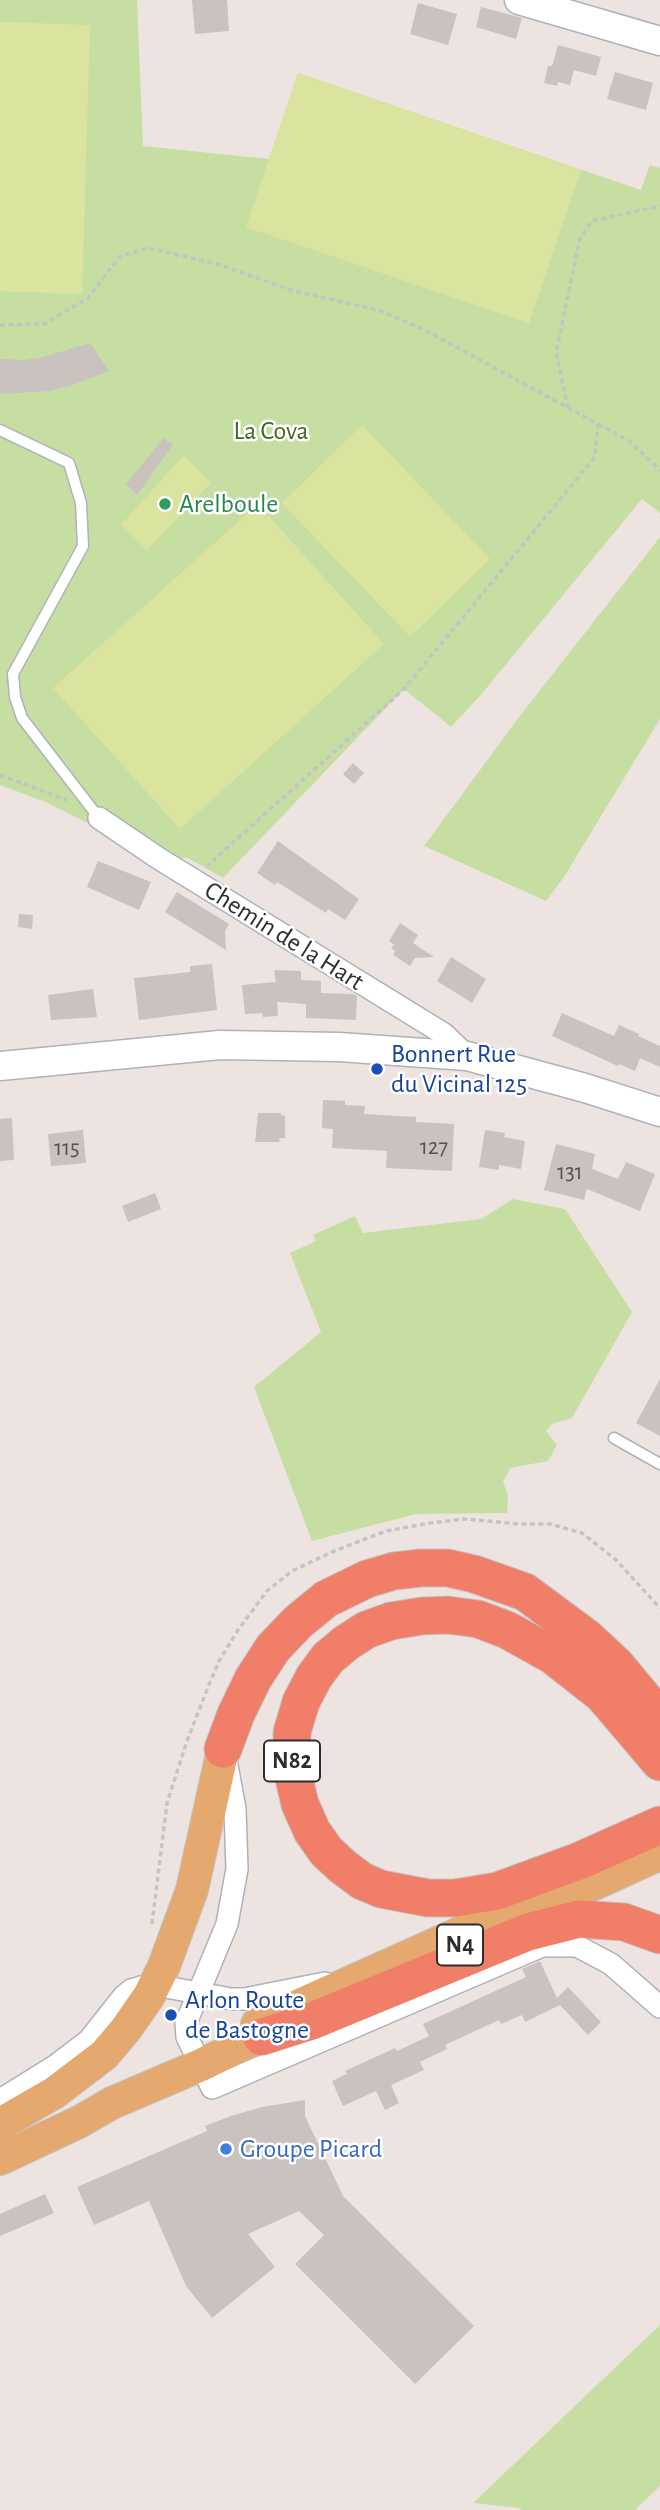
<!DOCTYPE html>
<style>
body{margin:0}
canvas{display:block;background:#ede4e1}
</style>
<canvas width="660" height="2510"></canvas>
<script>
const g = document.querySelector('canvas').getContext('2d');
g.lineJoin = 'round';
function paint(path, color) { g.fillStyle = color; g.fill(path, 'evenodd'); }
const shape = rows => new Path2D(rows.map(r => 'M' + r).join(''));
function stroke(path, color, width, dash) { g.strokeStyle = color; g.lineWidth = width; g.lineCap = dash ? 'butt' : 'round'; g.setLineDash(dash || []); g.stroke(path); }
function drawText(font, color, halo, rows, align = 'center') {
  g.font = font + ' "Alegreya Sans",sans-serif'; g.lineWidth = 5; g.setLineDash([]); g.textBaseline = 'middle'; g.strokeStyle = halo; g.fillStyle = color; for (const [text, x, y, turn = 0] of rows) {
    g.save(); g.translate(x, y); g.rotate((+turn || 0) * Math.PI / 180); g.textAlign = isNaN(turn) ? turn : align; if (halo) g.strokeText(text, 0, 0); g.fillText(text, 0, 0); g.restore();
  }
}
const green = shape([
 [0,0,137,0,143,146,269,159,298,73,641,190,650,165,660,168,660,513,642,499,480,696,451,727,404,689,223,878,188,858,158,858,48,803,0,785],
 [660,537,660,719,564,877,546,901,424,846,519,717],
 [513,1199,565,1209,632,1312,572,1418,552,1424,546,1431,557,1445,548,1461,510,1468,503,1482,508,1496,507,1513,416,1514,312,1541,254,1387,321,1332,290,1253,316,1241,313,1235,355,1216,363,1233,481,1219],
 [660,2325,660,2486,635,2510,521,2510,519,2508,473,2503]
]);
const pitch = shape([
 [0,22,90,25,82,294,0,291],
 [298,73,581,170,529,323,246,227],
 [362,425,490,559,410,637,282,503],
 [184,455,211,483,147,550,121,525],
 [258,504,384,644,180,829,53,688]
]);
const building = shape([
 [192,0,227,0,229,31,195,34],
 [418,3,457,14,448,45,410,34],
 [481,7,522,18,516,39,476,27],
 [558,45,601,57,596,76,574,70,570,85,558,82,557,86,544,83,548,66,552,66],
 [615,72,653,83,646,110,607,99],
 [90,343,109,371,70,386,49,391,0,394,0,359,25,360,43,357],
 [164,438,173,445,137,495,126,484],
 [353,763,364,773,354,784,343,774],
 [278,841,359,899,345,920,328,909,326,913,277,882,275,885,257,873],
 [98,861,151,882,139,910,87,887],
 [177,892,229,924,225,931,226,950,165,912],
 [19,914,33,915,32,929,18,927],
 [400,923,418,935,413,943,434,957,415,958,410,966,393,955,395,951,391,948,394,945,389,941],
 [451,957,486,979,472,1003,437,981],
 [212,964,217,1010,139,1020,134,978,190,972,190,966],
 [274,970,301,971,301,980,321,981,321,993,353,994,357,996,356,1020,306,1018,306,1004,277,1002,278,1016,263,1017,262,1013,245,1014,242,985,276,982],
 [93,989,97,1017,51,1020,48,995],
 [562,1013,614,1036,619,1025,639,1034,638,1036,660,1046,660,1067,640,1058,635,1071,619,1064,618,1066,552,1036],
 [323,1100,345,1101,345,1105,365,1106,364,1114,416,1117,416,1122,454,1124,452,1171,386,1168,387,1151,332,1148,333,1129,322,1128],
 [258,1113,281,1113,281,1116,285,1115,285,1138,279,1138,280,1142,255,1142],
 [12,1118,14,1160,0,1161,0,1119],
 [83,1130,86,1163,51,1166,48,1134],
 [485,1130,505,1133,504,1137,525,1141,521,1169,499,1165,499,1170,479,1167],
 [556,1144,595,1154,592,1169,618,1179,626,1162,655,1174,640,1211,587,1189,584,1200,544,1190],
 [155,1193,161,1209,128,1222,122,1206],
 [660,1379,660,1436,636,1423],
 [540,1961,557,1998,568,1987,601,2022,588,2035,560,2005,525,2022,522,2015,501,2024,499,2020,445,2045,447,2049,420,2062,424,2070,391,2085,399,2103,385,2110,376,2091,343,2106,332,2081,347,2074,345,2071,395,2048,397,2051,429,2036,423,2024,526,1977,522,1969],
 [305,2100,305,2116,343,2196,474,2326,415,2384,295,2264,324,2235,299,2211,248,2234,275,2267,212,2318,186,2286,149,2201,94,2225,77,2187,207,2131,205,2126,231,2116,262,2107],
 [45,2194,54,2213,0,2236,0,2214]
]);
const path = shape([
 [0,325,44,324,88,298,120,256,149,248,217,264,291,290,381,311,425,330,598,424,595,457,404,689,207,866],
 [568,408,556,353,580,238,592,221,660,206],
 [598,424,629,441,660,470],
 [0,775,67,800],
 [152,1924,167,1803,187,1741,208,1687,219,1661,238,1630,267,1591,292,1571,334,1551,386,1531,430,1523,465,1519,519,1524,550,1524,582,1533,615,1559,660,1608]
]);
const lane = shape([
 [0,430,69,463,81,503,83,546,13,674,15,697,22,718,99,818],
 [614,1438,660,1464]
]);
const street = shape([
 [99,818,158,858,444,1034,467,1056],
 [226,1760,235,1809,237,1869,227,1924,186,2023,187,2037,212,2088,542,1946,577,1946,611,1964,660,2007],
 [0,2100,55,2066,89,2040,123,1997,131,1990,141,1987,155,1985,231,1999,244,1999,325,1983]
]);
const secondary = shape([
 [519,0,660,41],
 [0,1066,220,1045,339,1047,467,1056,585,1088,660,1112]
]);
const primary = shape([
 [496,1929,660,1854],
 [257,2024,513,1909],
 [0,2124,54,2093,104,2055,126,2029,149,1996,164,1966,192,1890,223,1749],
 [0,2159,79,2122,112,2103,201,2065,283,2025]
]);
const highway = shape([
 [223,1749,236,1714,253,1679,273,1648,298,1622,326,1599,367,1579,394,1571,421,1568,448,1568,474,1574,525,1592,587,1638,616,1665,660,1718],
 [660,1762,603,1695,552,1655,507,1630,478,1619,448,1615,422,1616,391,1621,366,1630,346,1643,328,1658,314,1677,301,1702,292,1732,292,1770,300,1804,312,1831,326,1851,342,1866,362,1881,381,1889,428,1898,455,1898,497,1891,579,1861,660,1825],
 [262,2037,312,2021,528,1932,579,1919,624,1922,660,1935]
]);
const markers = [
 [165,504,7,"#2e9e5b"],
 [377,1069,7,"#1a4fb4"],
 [171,2015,7,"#1a4fb4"],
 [226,2149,7,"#3f7fe0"]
];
const numberNames = [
 ["127",434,1147],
 ["115",67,1148],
 ["131",570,1172]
];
const shields = [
 [292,1761,56],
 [460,1945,46]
];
const shieldNames = [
 ["N82",292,1761],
 ["N4",460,1945]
];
const parkNames = [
 ["La Cova",271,431]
];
const leisureNames = [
 ["Arelboule",179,504]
];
const streetNames = [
 ["Chemin de la Hart",284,936,32]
];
const transitNames = [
 ["Bonnert Rue",391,1054],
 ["du Vicinal 125",391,1084],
 ["Arlon Route",185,2000],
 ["de Bastogne",185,2030]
];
const shopNames = [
 ["Groupe Picard",240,2149]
];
paint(green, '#c7dea3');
paint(pitch, '#dae49f');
paint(building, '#c9c2bf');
stroke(lane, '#adb2b8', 13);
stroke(street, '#adb2b8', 24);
stroke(secondary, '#adb2b8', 31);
stroke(primary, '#c4c4c4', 34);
stroke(highway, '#c4c4c4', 39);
stroke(path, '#c4c4c4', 3.5, [5, 3.5]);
stroke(lane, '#fff', 10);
stroke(street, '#fff', 21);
stroke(secondary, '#fff', 28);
stroke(primary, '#e5a86e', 32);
stroke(highway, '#f07e68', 37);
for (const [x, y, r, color] of markers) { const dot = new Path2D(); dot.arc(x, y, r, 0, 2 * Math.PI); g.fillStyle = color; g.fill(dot); stroke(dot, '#fff', 2.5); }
drawText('23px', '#545252', null, numberNames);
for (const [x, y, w] of shields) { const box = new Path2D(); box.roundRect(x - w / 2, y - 20.5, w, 41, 5); g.fillStyle = '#fff'; g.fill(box); stroke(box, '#2d2d2d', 2); }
drawText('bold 24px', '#2d2d2d', null, shieldNames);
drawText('26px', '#426522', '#fff', parkNames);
drawText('26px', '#27864d', '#fff', leisureNames, 'left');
drawText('26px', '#2d2d2d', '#fff', streetNames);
drawText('26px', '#164399', '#fff', transitNames, 'left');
drawText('26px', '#366cbe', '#fff', shopNames, 'left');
</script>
